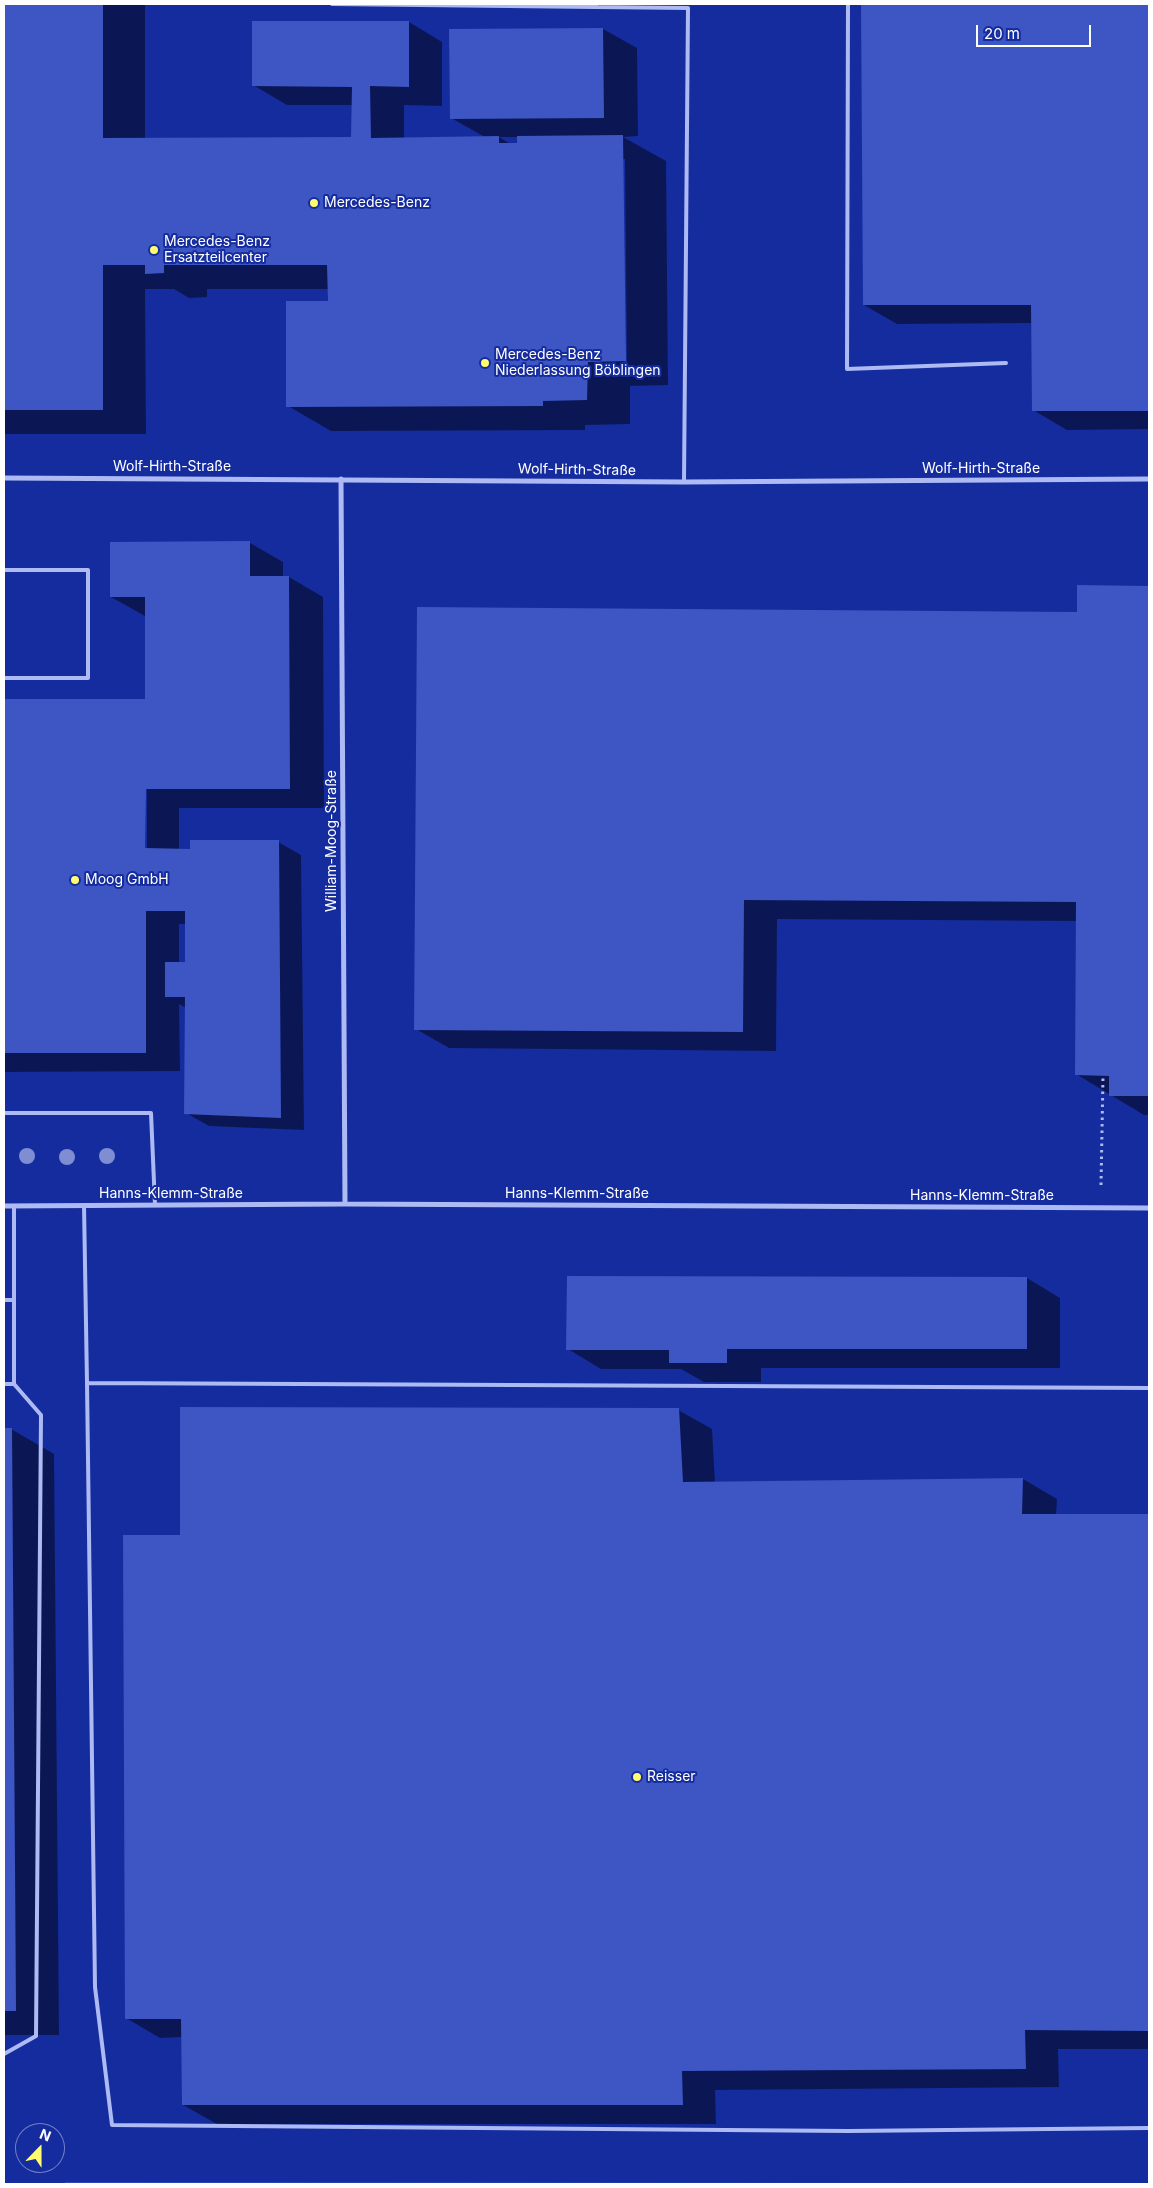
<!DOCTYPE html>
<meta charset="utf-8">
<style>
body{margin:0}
#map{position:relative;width:1153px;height:2188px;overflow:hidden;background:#152c9e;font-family:Inter,sans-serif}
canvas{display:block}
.frame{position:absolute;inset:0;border:5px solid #fff;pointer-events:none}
.north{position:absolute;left:15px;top:2123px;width:50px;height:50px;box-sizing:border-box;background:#152c9e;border:1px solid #7380c5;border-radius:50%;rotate:22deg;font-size:14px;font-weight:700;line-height:20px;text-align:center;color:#fff}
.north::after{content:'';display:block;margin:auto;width:18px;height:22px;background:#fffd6f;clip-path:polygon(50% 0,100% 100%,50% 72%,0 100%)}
.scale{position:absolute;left:976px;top:25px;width:115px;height:22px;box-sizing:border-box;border:2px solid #fff;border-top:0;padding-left:6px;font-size:15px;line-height:18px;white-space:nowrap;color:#fff;-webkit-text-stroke:4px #152c9e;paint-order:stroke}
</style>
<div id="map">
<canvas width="1153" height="2188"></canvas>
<div class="frame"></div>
<div class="north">N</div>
<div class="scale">20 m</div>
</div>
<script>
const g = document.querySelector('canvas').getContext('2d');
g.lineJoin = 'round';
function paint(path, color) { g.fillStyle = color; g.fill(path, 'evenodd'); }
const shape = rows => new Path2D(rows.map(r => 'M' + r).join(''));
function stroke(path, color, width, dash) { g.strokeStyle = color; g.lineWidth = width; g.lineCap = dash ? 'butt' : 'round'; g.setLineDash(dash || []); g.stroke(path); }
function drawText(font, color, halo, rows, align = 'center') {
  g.font = font + ' Inter,sans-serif'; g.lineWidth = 4; g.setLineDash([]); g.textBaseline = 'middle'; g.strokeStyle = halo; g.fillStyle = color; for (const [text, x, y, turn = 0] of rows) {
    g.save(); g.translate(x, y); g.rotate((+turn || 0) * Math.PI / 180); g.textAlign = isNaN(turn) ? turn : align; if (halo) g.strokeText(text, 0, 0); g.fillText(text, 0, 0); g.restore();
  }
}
const green = shape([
 [65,2182,1149,2183,1149,2184,65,2184]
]);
const shadow = shape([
 [4,4,145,4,145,139,353,139,354,105,287,105,253,85,409,22,442,42,442,106,404,105,404,139,485,137,451,118,450,30,603,29,637,48,638,136,623,137,666,161,668,385,630,386,630,424,585,425,585,430,331,431,288,406,329,302,329,289,207,289,207,297,189,298,174,289,145,289,146,434,4,434],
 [499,137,519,137,519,144,512,145],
 [622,159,625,159,627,367,624,367],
 [862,4,1149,4,1149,429,1067,430,1033,410,1033,323,897,324,864,305],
 [250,543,283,562,283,577,289,577,323,597,324,808,179,808,179,850,278,842,301,855,304,1130,209,1126,186,1113,186,1008,179,1004,180,1071,4,1072,4,700,146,700,145,616,111,597],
 [144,783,147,783,147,850,145,850],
 [179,924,186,924,186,964,179,963],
 [1078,586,1149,587,1149,1115,1144,1115,1076,1074,1077,921,777,919,776,1051,449,1048,416,1029,1078,614],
 [1027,1278,1060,1298,1060,1368,761,1368,761,1382,704,1382,681,1369,601,1369,568,1349],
 [678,1410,712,1429,715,1483,1023,1479,1057,1499,1056,1515,1149,1515,1149,2049,1058,2049,1059,2087,715,2090,716,2124,217,2124,183,2105,182,2037,160,2038,126,2018,181,1536],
 [4,1429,11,1429,54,1454,59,2035,4,2035]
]);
const building = shape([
 [4,4,103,4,103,138,351,137,352,87,252,86,252,21,409,21,409,87,370,86,371,138,499,136,499,143,517,143,517,136,623,135,626,361,588,362,587,400,543,401,543,406,286,407,286,301,328,301,327,265,164,265,164,273,145,274,145,265,103,265,103,410,4,410],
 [861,4,1149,4,1149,411,1032,411,1031,305,863,305],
 [603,28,604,118,450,119,449,29],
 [250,541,250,576,289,576,290,789,146,789,145,848,190,849,190,840,279,840,281,1118,184,1114,185,997,165,997,165,962,185,962,185,911,146,911,146,1053,4,1053,4,699,145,699,145,597,110,597,110,542],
 [1077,585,1149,586,1149,1096,1109,1096,1109,1076,1075,1075,1076,902,744,900,743,1032,414,1030,417,607,1077,612],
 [567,1276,1027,1277,1027,1349,727,1349,727,1363,669,1363,669,1350,566,1350],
 [180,1407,679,1408,683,1482,1023,1478,1022,1514,1149,1514,1149,2031,1025,2030,1026,2069,682,2071,683,2105,182,2105,181,2019,125,2019,123,1535,180,1535],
 [4,1428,12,1428,16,2011,4,2011]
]);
const path = shape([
 [1101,1185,1103,1076]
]);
const lane = shape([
 [332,4,596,7],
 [596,4,596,7,688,8,684,482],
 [848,4,847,369,1006,363],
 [4,570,88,570,88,678,4,678],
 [4,1113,151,1113,155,1205],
 [84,1205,87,1383,1149,1388],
 [4,1300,14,1300],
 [87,1383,95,1987,112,2125,848,2131,1149,2128],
 [4,1384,14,1384,14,1206],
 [4,2054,36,2036,41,1415,14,1384]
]);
const street = shape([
 [4,478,684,482,1149,479],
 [341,479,345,1204],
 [4,1206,345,1204,1149,1208]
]);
const trees = [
 [27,1156],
 [107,1156],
 [67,1157]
];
const markers = [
 [314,203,5,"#fffd6f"],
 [154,250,5,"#fffd6f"],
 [485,363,5,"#fffd6f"],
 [75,880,5,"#fffd6f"],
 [637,1777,5,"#fffd6f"]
];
const poiNames = [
 ["Mercedes-Benz",324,203],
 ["Mercedes-Benz",164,242],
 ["Ersatzteilcenter",164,258],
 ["Mercedes-Benz",495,355],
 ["Niederlassung Böblingen",495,371],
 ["Moog GmbH",85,880],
 ["Reisser",647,1777]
];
const streetNames = [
 ["Wolf-Hirth-Straße",172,467],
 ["Wolf-Hirth-Straße",981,469],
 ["Wolf-Hirth-Straße",577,470,1],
 ["William-Moog-Straße",332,841,-90],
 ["Hanns-Klemm-Straße",171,1194],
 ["Hanns-Klemm-Straße",577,1194],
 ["Hanns-Klemm-Straße",982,1196]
];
paint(green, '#2d46be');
paint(shadow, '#0007');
paint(building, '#3e55c4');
stroke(path, '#adbaf3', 3, [2.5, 4]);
stroke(lane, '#adbaf3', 4);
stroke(street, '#adbaf3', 5);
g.fillStyle = '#7f8dd2';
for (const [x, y] of trees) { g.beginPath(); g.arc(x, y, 8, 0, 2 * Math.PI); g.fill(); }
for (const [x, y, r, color] of markers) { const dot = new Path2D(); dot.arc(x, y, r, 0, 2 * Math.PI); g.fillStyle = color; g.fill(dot); stroke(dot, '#152c9e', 2); }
drawText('14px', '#fff', '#152c9e', poiNames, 'left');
drawText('14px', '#fff', '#152c9e', streetNames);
</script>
